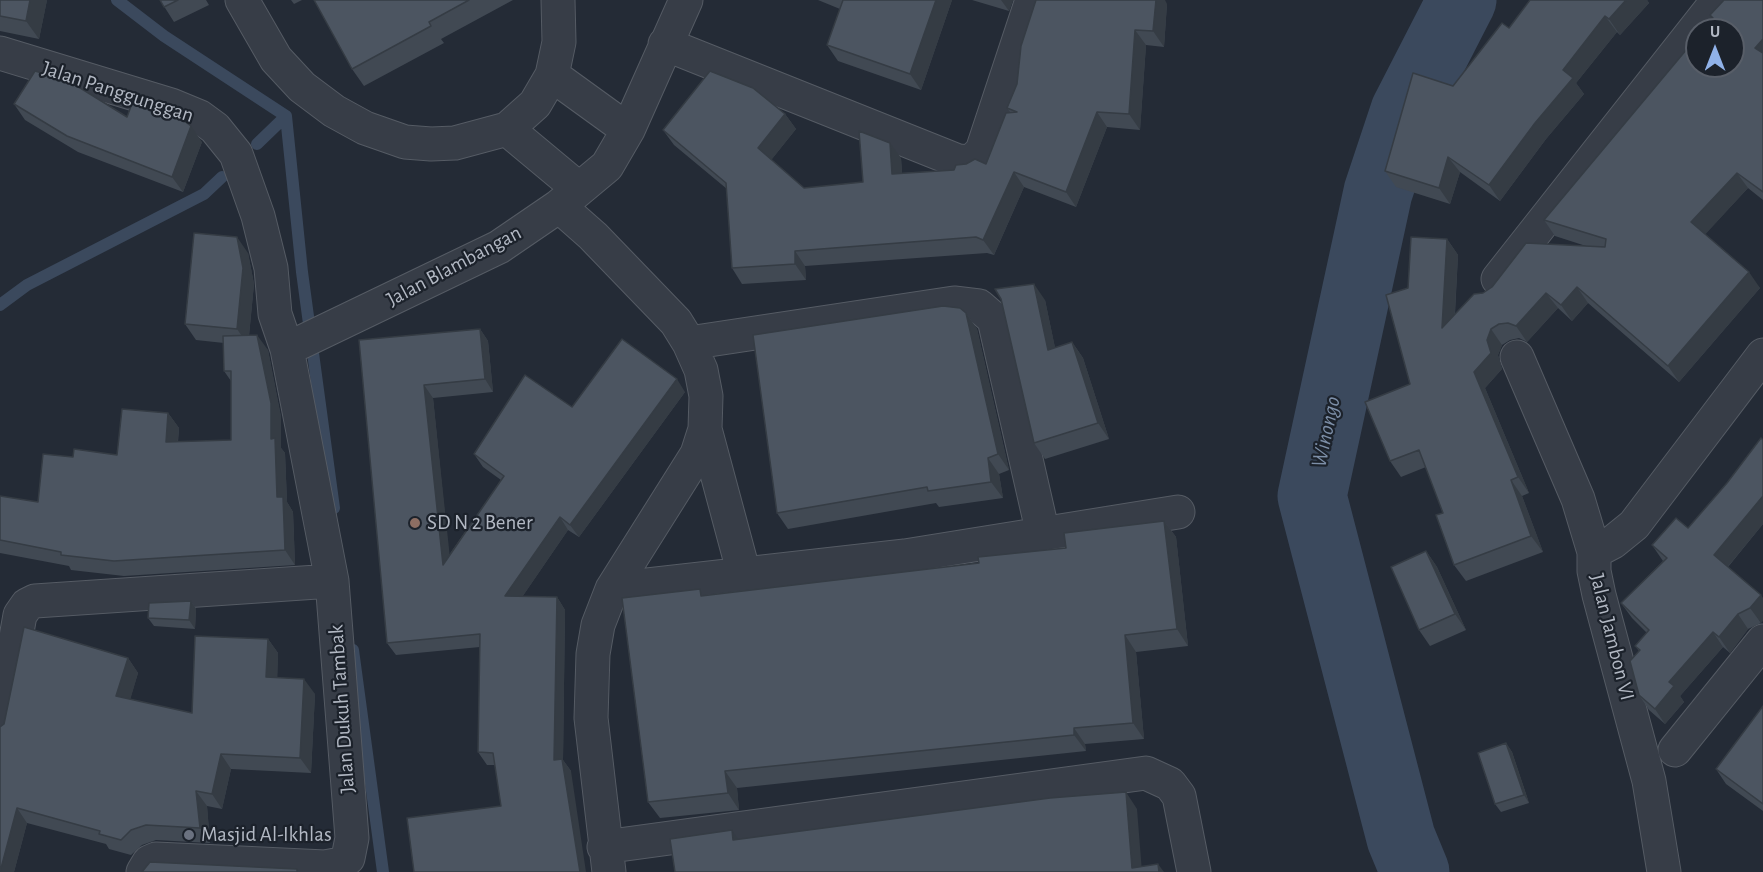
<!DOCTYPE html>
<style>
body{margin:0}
#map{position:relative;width:1763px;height:872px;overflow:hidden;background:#242b36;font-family:"Alegreya Sans",sans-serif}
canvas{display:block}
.north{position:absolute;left:1685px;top:18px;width:60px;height:60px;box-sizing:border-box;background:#1c222b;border:2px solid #585e68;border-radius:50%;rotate:0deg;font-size:16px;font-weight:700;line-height:24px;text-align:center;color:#b2b8c3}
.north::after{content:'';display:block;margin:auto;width:21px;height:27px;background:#90b2e9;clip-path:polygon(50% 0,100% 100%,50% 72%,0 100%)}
</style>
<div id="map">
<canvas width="1763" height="872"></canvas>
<div class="north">U</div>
</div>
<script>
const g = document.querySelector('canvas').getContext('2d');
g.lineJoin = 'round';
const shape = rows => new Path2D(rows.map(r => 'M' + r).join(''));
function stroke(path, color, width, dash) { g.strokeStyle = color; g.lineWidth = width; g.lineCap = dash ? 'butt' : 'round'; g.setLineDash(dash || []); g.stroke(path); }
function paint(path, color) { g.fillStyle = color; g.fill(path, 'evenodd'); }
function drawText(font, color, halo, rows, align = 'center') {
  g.font = font + ' "Alegreya Sans",sans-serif'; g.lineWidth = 4.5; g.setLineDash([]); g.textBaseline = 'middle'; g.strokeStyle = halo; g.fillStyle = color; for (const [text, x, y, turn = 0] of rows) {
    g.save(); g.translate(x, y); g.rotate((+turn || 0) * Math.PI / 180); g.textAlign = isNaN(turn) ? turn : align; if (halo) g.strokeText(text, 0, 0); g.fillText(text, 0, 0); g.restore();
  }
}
const stream = shape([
 [117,0,164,36,286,116],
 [286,116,302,272,334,508],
 [257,144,286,116],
 [0,305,27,285,204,194,222,177],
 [353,650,383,872]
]);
const river = shape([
 [1415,872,1401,838,1312,496,1378,192,1405,111,1462,0]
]);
const minor = shape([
 [242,0,276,59,302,87,334,111,365,128,405,142,431,144,455,143,507,129,535,104,552,75,555,61,559,42,558,0],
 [665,44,958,161,971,162,982,151,1032,0],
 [0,53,171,105,200,117,215,128,236,154,258,216,271,268,275,314,287,349,332,581,352,838,348,858,341,864,325,867,156,859,149,862,143,872],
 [552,75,628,130],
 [507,129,579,189],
 [559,206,593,236,676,322,689,343,701,370,706,396,705,429,697,454,612,589,598,625,593,654,591,718,609,872],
 [1498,279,1718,0],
 [689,343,954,303,979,306,994,319,1043,534],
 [287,349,499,247,559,206,607,166,628,130,686,0],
 [1517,357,1578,499,1594,552],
 [705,429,744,574],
 [612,589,905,556,1178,512],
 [0,727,20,615,27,605,35,601,332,581],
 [1675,750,1763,641],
 [604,847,1146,773,1170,784,1179,796,1194,872],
 [1664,872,1649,781,1599,595,1594,571,1594,552,1613,542,1634,525,1763,355]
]);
const wall = shape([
 [0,0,47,0,39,39,0,31],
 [160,0,206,0,209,5,174,22],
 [291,0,302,0,294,4],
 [314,0,513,0,441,39,444,43,364,86,352,69],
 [818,0,952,0,921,90,838,61,827,45,840,9],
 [972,0,1013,0,1009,11],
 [1530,0,1647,0,1649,3,1620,35,1617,32,1576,83,1584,94,1546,139,1500,201,1460,172,1450,204,1396,187,1385,171,1453,86,1509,28],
 [1763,0,1763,200,1748,188,1705,234,1760,288,1679,382,1588,303,1572,321,1558,308,1527,342,1519,338,1510,340,1502,345,1498,355,1502,369,1485,388,1529,493,1522,496,1543,552,1466,581,1454,565,1443,513,1426,467,1401,477,1390,461,1410,384,1408,288,1447,239,1458,255,1455,314,1483,293,1589,247,1555,236,1544,220,1713,18,1710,15],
 [1167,4,1164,47,1146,45,1140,130,1107,127,1076,207,1024,187,994,255,987,253,805,266,806,280,742,284,732,268,727,189,674,145,663,130,785,114,796,129,771,160,804,188,863,182,901,158,902,173,954,170,986,164,1010,112,1007,108,1017,84],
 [14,104,127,117,202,142,183,192,78,152,25,120],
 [248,253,254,284,249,336,268,350,281,417,281,448,285,453,287,502,293,512,295,565,124,576,71,570,69,566,0,553,0,496,38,502,73,457,117,455,168,413,179,428,178,442,231,440,231,381,224,371,224,343,196,340,185,324],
 [1045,300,1055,348,1072,342,1083,358,1109,439,1045,459,1034,443],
 [966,313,977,329,1009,470,999,474,1003,498,939,507,936,503,788,529,777,513],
 [480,329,488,341,493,392,433,398,449,555,501,480,483,467,474,454,572,407,685,392,579,537,568,530,522,597,557,597,565,610,563,760,571,771,501,806,495,765,487,765,478,752,480,647,396,655,387,643,359,340],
 [1727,483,1763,524,1728,567,1761,623,1748,629,1730,653,1723,647,1680,696,1684,702,1665,724,1649,710,1639,695,1639,651,1635,646,1647,633,1632,618,1621,603,1663,561,1652,545,1688,528],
 [1164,521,1176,537,1188,646,1136,652,1144,739,1085,744,1086,751,737,788,739,810,660,818,648,802,705,595,979,563,1066,548],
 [1426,551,1437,567,1466,630,1430,646,1419,630],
 [191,601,196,609,195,629,154,626,148,618],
 [268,639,278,653,277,678,315,694,311,773,231,769,222,809,207,806,210,843,156,840,142,845,131,855,109,849,106,844,27,823,14,872,0,872,0,727,128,658,138,673,130,699,192,713],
 [1763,706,1763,811,1726,784,1716,769],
 [1506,743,1512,752,1529,803,1501,812,1495,804]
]);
const shadedWall = shape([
 [30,0,47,0,39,39,26,21],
 [936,0,952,0,921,90,910,74],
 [1001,0,1013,0,1009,11],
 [1156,0,1165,0,1167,4,1164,47,1153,31],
 [1626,0,1647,0,1649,3,1620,35,1609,19],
 [1605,16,1617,32,1576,83,1584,94,1546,139,1500,201,1489,185,1563,70],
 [1135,30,1146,45,1140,130,1129,114],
 [1763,39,1763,59,1755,48],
 [1097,112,1107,127,1076,207,1066,192],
 [785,114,796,129,768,164,758,148],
 [191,126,202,142,183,192,172,177],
 [890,143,901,158,903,189,892,174],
 [1448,157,1460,172,1450,204,1439,188],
 [1014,172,1024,187,994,255,983,240],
 [1737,173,1748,188,1702,238,1691,222],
 [237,237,248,253,254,284,248,345,237,329],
 [1447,239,1458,255,1453,344,1442,328],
 [795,251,805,266,806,280,795,264],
 [1749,272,1760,288,1679,382,1668,366],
 [1034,284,1045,300,1059,366,1048,350],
 [1577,287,1588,303,1572,321,1561,305],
 [1546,293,1558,308,1527,342,1516,326],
 [966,313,977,329,1009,470,998,454],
 [480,329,488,341,493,392,485,379],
 [1491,329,1502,345,1498,355,1502,369,1485,388,1529,493,1518,477,1474,372],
 [257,335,268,350,281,417,281,448,285,453,287,502,293,512,295,565,285,550,277,497,271,439],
 [1072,342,1083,358,1109,439,1098,423],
 [677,379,685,392,579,537,570,525],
 [424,385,433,398,452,577,443,565],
 [168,413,179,428,176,457,166,442],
 [988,458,999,474,1003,498,991,482],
 [1511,480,1522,496,1543,552,1531,536],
 [1763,496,1763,524,1725,570,1714,555],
 [560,517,568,530,514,609,505,596],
 [1164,521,1176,537,1188,646,1177,629],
 [1426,551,1437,567,1466,630,1455,614],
 [1761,595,1763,598,1763,621,1761,623,1750,608],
 [557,597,565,610,563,760,571,771,586,872,580,872,554,760],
 [191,601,196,609,195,629,189,620],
 [1738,614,1748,629,1730,653,1719,637],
 [1713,632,1723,647,1680,696,1684,702,1665,724,1655,709,1669,682],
 [1125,635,1136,652,1144,739,1133,723],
 [268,639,278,653,277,692,266,677],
 [128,658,138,673,127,711,116,696],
 [304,679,315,694,311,773,300,758],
 [1074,728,1085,744,1086,751,1074,735],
 [1506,743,1512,752,1529,803,1524,795],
 [221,754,231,769,222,809,212,794],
 [725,771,737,788,739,810,728,793],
 [196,791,207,806,210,843,200,828],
 [1126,792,1137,809,1142,872,1132,868],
 [17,808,27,823,14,872,0,872],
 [732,830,743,847,733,840],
 [1158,864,1164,872,1159,872]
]);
const building = shape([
 [0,0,30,0,26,21,0,16,0,0],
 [160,0,178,0,164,7,160,0],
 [314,0,469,0,429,22,431,26,352,69,314,0],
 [843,0,936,0,910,74,827,45,843,0],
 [1036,0,1156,0,1153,31,1135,30,1129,114,1097,112,1066,192,1014,172,983,240,976,237,795,251,795,264,732,268,726,183,663,130,710,71,753,88,785,114,758,148,804,188,863,182,859,131,890,143,892,174,954,170,956,165,966,164,975,159,986,164,1006,113,1017,112,1007,108,1017,84,1021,46,1036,0],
 [1530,0,1626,0,1609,19,1605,16,1563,70,1573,78,1535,123,1489,185,1448,157,1439,188,1385,171,1413,73,1453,86,1502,23,1509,28,1530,0],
 [1724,0,1763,0,1763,39,1755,48,1763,53,1763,192,1737,173,1691,222,1749,272,1668,366,1577,287,1561,305,1546,293,1516,326,1508,323,1499,324,1491,329,1487,340,1491,353,1474,372,1518,477,1511,480,1531,536,1454,565,1436,515,1443,513,1419,450,1390,461,1365,402,1410,384,1386,295,1408,288,1411,237,1447,239,1442,328,1474,294,1483,293,1492,287,1526,243,1605,247,1606,239,1544,220,1697,37,1697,66,1733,66,1733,30,1703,30,1713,18,1710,15,1724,0],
 [35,71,69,81,127,117,133,101,180,118,191,126,172,177,67,136,14,104,35,71],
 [194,233,237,237,243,268,237,329,185,324,194,233],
 [1034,284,1048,350,1072,342,1098,423,1034,443,1001,299,995,289,1034,284],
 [943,306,960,308,966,313,998,454,988,458,991,482,928,491,927,487,777,513,753,335,943,306],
 [480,329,485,379,424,385,443,565,504,476,474,454,525,375,572,407,622,339,677,379,570,525,560,517,505,596,557,597,554,760,562,759,580,872,414,872,407,818,501,806,493,753,478,752,480,634,387,643,359,340,480,329],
 [257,335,271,403,271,439,275,438,277,497,283,497,285,550,114,561,61,555,61,552,0,540,0,496,38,502,43,454,73,457,74,449,117,455,122,409,168,413,166,442,231,440,231,371,224,371,223,336,257,335],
 [1761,438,1763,440,1763,496,1714,555,1761,595,1750,608,1738,614,1719,637,1713,632,1669,682,1674,686,1655,709,1639,695,1630,661,1640,650,1635,646,1649,630,1621,603,1667,558,1652,545,1676,518,1688,528,1727,483,1761,438],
 [1164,521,1177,629,1125,635,1133,723,1074,728,1074,735,725,771,728,793,648,802,622,598,700,589,701,596,979,563,978,557,1066,548,1064,533,1164,521],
 [1426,551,1455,614,1419,630,1391,567,1426,551],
 [191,601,189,620,148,618,149,603,191,601],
 [24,627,128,658,116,696,192,713,195,636,268,639,266,677,304,679,300,758,221,754,212,794,196,791,200,828,146,825,131,830,121,840,99,834,100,831,17,808,0,872,0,727,4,724,24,627],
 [1763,706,1763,804,1716,769,1763,706],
 [1506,743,1524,795,1495,804,1478,753,1506,743],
 [1126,792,1132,868,1158,864,1159,872,675,872,670,839,732,830,733,840,1050,798,1126,792],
 [150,862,297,869,297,872,142,872,150,862]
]);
const markers = [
 [415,523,6,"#8d6e63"],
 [189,835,6,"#6b7280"]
];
const streetNames = [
 ["Jalan Panggunggan",118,92,18],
 ["Jalan Blambangan",454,266,-28],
 ["Jalan Jambon VI",1612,637,76],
 ["Jalan Dukuh Tambak",342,709,-94]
];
const poiNames = [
 ["SD N 2 Bener",427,523],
 ["Masjid Al-Ikhlas",201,835]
];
const waterNames = [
 ["Winongo",1326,432,-78]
];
stroke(stream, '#3b495d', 12);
stroke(river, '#3b495d', 69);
stroke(minor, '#555b64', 35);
stroke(minor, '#373d47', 33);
paint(wall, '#414953');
paint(shadedWall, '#353c44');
paint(building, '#4c5561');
stroke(building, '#353c44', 1.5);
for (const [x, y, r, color] of markers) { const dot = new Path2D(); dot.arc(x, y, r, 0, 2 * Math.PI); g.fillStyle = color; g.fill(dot); stroke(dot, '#1c222b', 2); }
drawText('21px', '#b2b8c3', '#1c222b', streetNames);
drawText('21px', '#b2b8c3', '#1c222b', poiNames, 'left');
drawText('italic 22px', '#7d8fa8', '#1c222b', waterNames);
</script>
